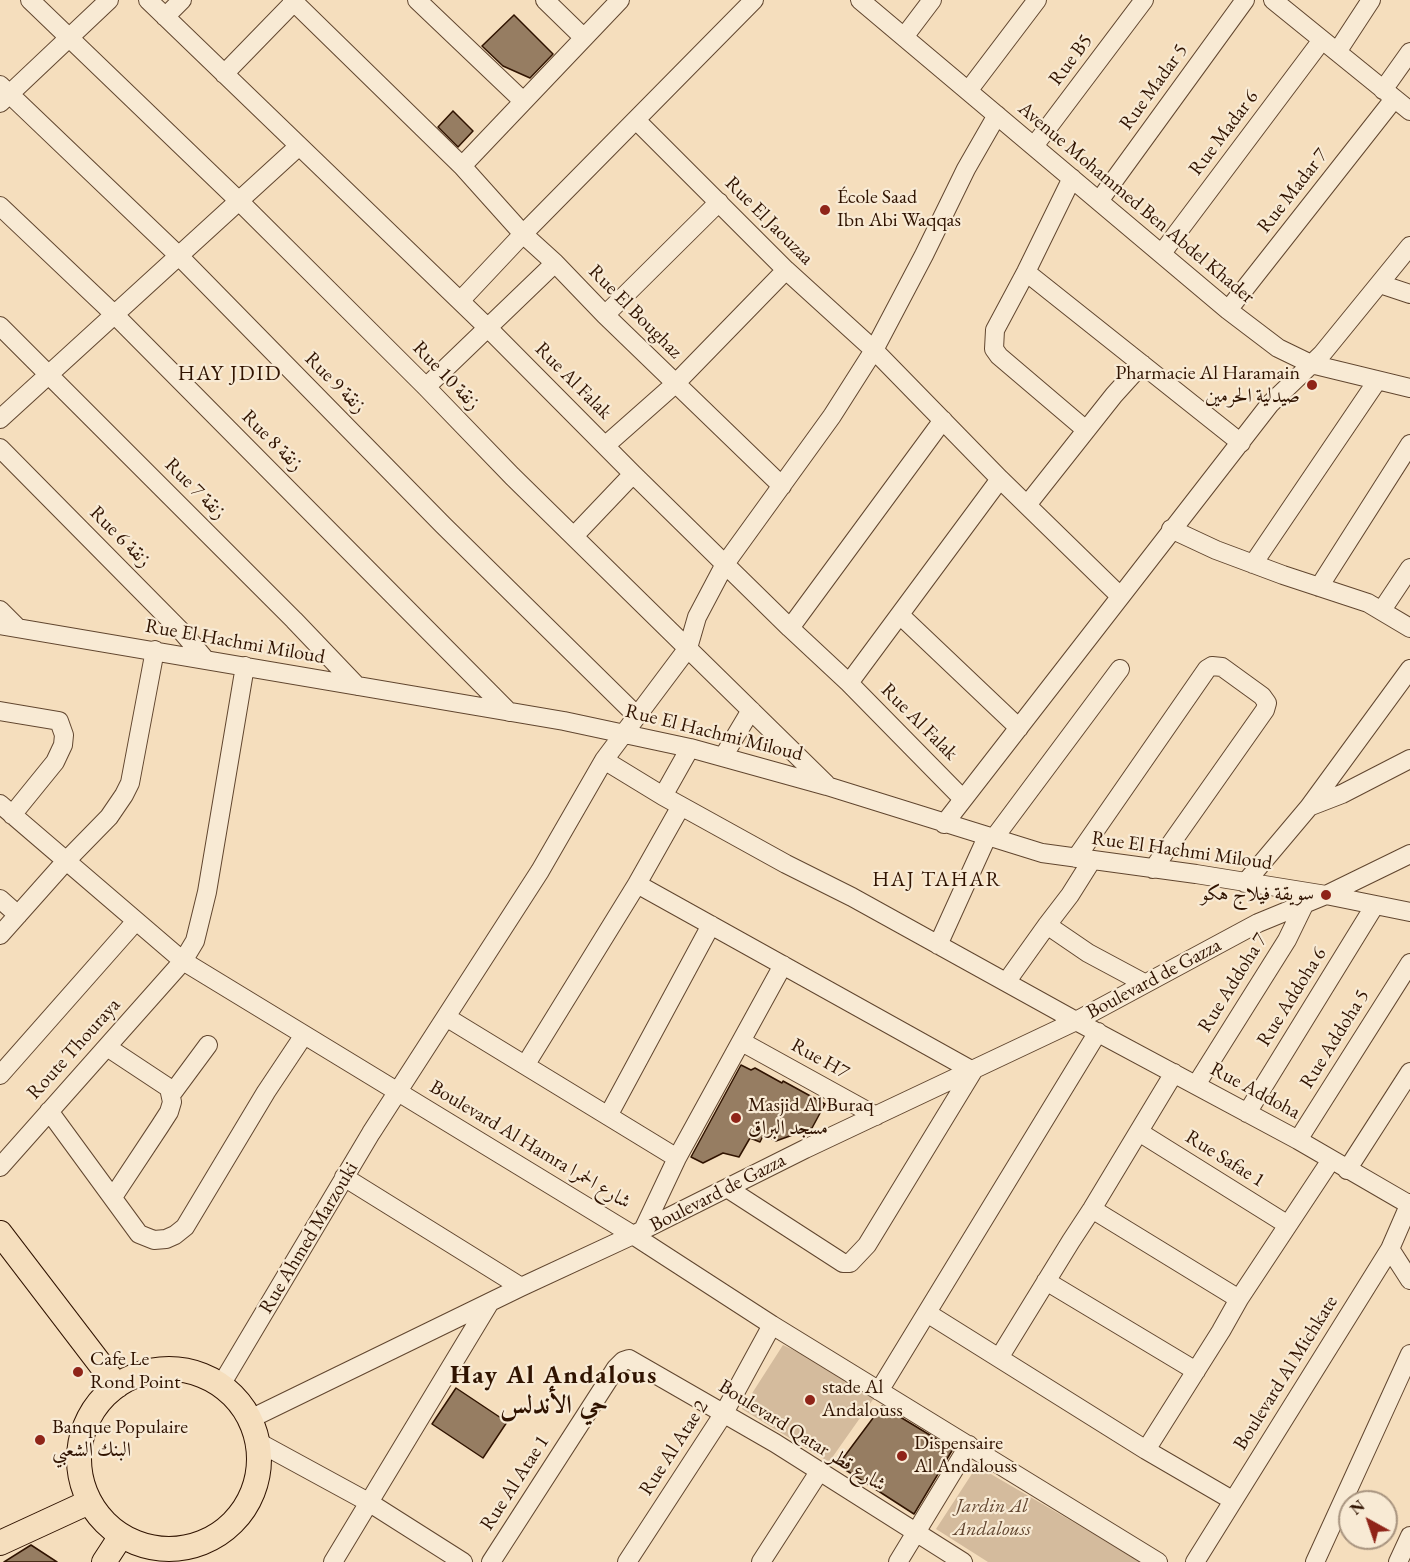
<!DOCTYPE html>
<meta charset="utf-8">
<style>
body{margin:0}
#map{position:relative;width:1410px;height:1562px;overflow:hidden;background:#f5debd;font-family:"EB Garamond",serif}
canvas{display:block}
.north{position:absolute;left:1338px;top:1490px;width:60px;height:60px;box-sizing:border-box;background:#f8ead4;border:2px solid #a8947f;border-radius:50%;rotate:320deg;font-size:16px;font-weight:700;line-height:24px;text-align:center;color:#301300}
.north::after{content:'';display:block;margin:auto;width:21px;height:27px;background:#8f2418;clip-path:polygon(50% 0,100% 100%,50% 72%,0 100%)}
</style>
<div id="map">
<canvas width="1410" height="1562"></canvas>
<div class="north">N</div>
</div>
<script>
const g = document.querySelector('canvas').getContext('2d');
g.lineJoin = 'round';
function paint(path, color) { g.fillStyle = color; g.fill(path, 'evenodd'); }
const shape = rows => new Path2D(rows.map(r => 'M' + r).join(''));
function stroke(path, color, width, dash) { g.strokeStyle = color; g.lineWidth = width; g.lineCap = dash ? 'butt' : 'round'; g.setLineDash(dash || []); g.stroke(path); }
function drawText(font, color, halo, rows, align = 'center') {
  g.font = font + ' "EB Garamond",Amiri,serif'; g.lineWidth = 4.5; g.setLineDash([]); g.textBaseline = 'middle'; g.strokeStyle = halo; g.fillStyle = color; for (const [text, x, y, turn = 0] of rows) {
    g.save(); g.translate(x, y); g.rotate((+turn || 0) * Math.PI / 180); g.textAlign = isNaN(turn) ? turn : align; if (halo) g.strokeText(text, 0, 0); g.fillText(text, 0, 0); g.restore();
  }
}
const green = shape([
 [783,1345,879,1391,829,1462,742,1409],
 [977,1466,1075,1523,1140,1562,988,1562,936,1529]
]);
const building = shape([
 [514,15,553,54,530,78,503,66,482,46,514,15],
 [453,111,473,131,458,147,438,127,453,111],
 [741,1065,751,1070,755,1068,782,1083,783,1081,825,1104,812,1128,776,1141,764,1134,760,1142,750,1138,739,1157,723,1153,703,1163,691,1157,741,1065],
 [456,1388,507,1422,483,1458,432,1424,456,1388],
 [882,1406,953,1449,914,1514,838,1465,882,1406],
 [31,1545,57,1562,4,1562,31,1545]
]);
const minor = shape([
 [30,0,239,201,426,387,512,476,826,784],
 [148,0,487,327,633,474,790,628,849,683,962,798],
 [292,0,462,166,523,234,555,263,605,315,782,486],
 [417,0,523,101],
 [545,0,584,38],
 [860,0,1228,310,1278,348,1311,364,1410,388],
 [1273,0,1410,111],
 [165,17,182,0],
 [904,37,932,0],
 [1337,52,1371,0],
 [224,74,296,0],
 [0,85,179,256,443,525,637,716],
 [1383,90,1410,52],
 [968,91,1037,0],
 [0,103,109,0],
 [636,120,786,270,874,350,1000,479,1120,596],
 [1034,146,1144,0],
 [462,166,620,0],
 [1072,178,1026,272,995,330,994,349,999,356,1086,430],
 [1099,201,1245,0],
 [0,206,115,315,509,712],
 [1162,253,1322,40],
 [1026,272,1241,443],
 [1380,284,1410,294],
 [460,301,523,234,754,0],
 [1228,310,1394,99],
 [605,315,719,202],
 [0,326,294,620,357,686],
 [426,387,555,263],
 [0,419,299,146],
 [606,445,675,384,786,270],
 [0,448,183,633,205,659],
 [1027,505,1114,395,1142,364],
 [1171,529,1216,550,1283,575,1368,603,1410,628],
 [574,536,633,474],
 [1253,564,1377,381],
 [1319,587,1410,444],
 [0,610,17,627],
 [1382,610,1410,568],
 [901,616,1019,728],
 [0,625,564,721,690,748,827,786,1042,853,1196,874,1326,895,1410,912],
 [790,628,943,420],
 [849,683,1000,479],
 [0,711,59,721,64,735,63,745,55,762,12,815],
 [723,757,751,710],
 [604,760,663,796,786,864,852,897,1076,1021,1298,1140,1410,1205],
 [663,796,690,748],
 [0,804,183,961,633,1235,772,1325,1158,1562],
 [1311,806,1342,794,1410,759],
 [944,824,1270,404,1322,354,1410,246],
 [994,838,1120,669],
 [1076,858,1207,669,1212,666,1222,667,1262,696,1267,703,1265,710,1153,869],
 [1245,883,1309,807,1410,669],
 [637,884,973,1071,867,1245,850,1263,843,1263,727,1188],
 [0,899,18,915],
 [1047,925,1088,953,1144,983],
 [0,935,65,862,109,817,124,795,130,783,155,650],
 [938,945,987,837],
 [1007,981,1047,925,1070,895,1092,860],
 [446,1017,677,1158],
 [742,1042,876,1116],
 [107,1047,169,1088,172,1102,169,1112,160,1126,113,1197],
 [526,1064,637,884,681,806],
 [0,1075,136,921],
 [1196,1085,1287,940,1305,903],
 [171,1095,208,1045],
 [49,1111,139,1234,154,1240,166,1239,175,1235,185,1227,266,1092,304,1035],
 [1247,1113,1375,905],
 [608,1116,711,925],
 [1139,1132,1288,1225],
 [1298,1140,1410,963],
 [0,1167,183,961,195,941,207,892,245,666],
 [1347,1170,1410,1072],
 [344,1177,521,1287],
 [1092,1209,1239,1299],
 [643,1230,677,1158,783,965],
 [1390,1249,1410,1280],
 [1046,1281,1196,1371],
 [927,1313,1146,1450,1232,1500],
 [999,1358,1071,1241,1092,1209,1174,1073],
 [221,1385,371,1133,540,871,604,760,688,648,697,617,725,564,832,416,874,350,924,255,966,169,997,115],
 [879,1391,1098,1032],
 [250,1419,521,1287,633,1235,805,1149,1076,1021,1258,923,1326,895,1410,854],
 [258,1442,370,1503,463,1562],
 [1146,1450,1221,1331,1239,1299,1331,1160],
 [333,1562,490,1302],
 [491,1562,616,1368,623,1361,629,1359,775,1443,963,1562],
 [627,1562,724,1413,772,1325],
 [761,1562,819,1472],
 [898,1562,969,1445],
 [1195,1562,1390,1249,1410,1203],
 [1315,1562,1410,1354],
 [1398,1562,1410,1536]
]);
const major = shape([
 [0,1233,117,1386],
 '79 1459a90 90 0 1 1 180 0a90 90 0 1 1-180 0Z',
 [0,1543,89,1502],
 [104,1562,121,1536]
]);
const markers = [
 [825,210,6,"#8f2418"],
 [1312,385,6,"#8f2418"],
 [1326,895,6,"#8f2418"],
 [736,1118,6,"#8f2418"],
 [78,1372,6,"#8f2418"],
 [810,1400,6,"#8f2418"],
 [40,1440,6,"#8f2418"],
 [902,1456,6,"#8f2418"]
];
const streetNames = [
 ["Rue B5",1071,60,-53],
 ["Rue Madar 5",1154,87,-54],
 ["Rue Madar 6",1224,133,-53],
 ["Rue Madar 7",1293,191,-52],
 ["Avenue Mohammed Ben Abdel Khader",1136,203,40],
 ["Rue El Jaouzaa",769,221,45],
 ["Rue El Boughaz",635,312,45],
 ["Rue 10 زنقة",446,376,46],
 ["Rue Al Falak",573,381,45],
 ["Rue 9 زنقة",335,383,45],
 ["Rue 8 زنقة",272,441,45],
 ["Rue 7 زنقة",195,489,45],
 ["Rue 6 زنقة",120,537,45],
 ["Rue El Hachmi Miloud",235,642,10],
 ["Rue Al Falak",919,722,45],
 ["Rue El Hachmi Miloud",714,733,14],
 ["Rue El Hachmi Miloud",1182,851,8],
 ["Boulevard de Gazza",1154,979,-28],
 ["Rue Addoha 7",1233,983,-58],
 ["Rue Addoha 6",1292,997,-58],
 ["Rue Addoha 5",1335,1039,-58],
 ["Route Thouraya",74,1049,-48],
 ["Rue H7",820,1059,29],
 ["Rue Addoha",1255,1091,28],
 ["Boulevard Al Hamra شارع الحمرا",530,1145,31],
 ["Rue Safae 1",1225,1159,32],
 ["Boulevard de Gazza",718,1193,-27],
 ["Rue Ahmed Marzouki",309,1238,-59],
 ["Boulevard Al Michkate",1286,1373,-58],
 ["Boulevard Qatar شارع قطر",802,1436,32],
 ["Rue Al Atae 2",674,1448,-57],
 ["Rue Al Atae 1",515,1483,-57]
];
const poiNames = [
 ["École Saad",837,198],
 ["Ibn Abi Waqqas",837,221],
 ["Pharmacie Al Haramain",1300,374,"right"],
 ["صيدلية الحرمين",1300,397,"right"],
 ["سويقة فيلاج هكو",1314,895,"right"],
 ["Masjid Al Buraq",748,1106],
 ["مسجد البراق",748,1129],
 ["Cafe Le",90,1360],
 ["Rond Point",90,1383],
 ["stade Al",822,1388],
 ["Andalouss",822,1411],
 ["Banque Populaire",52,1428],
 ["البنك الشعبي",52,1451],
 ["Dispensaire",914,1444],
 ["Al Andalouss",914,1467]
];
const parkNames = [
 ["Jardin Al",992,1507],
 ["Andalouss",992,1530]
];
const neighbourhoodNames = [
 ["HAY JDID",230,374],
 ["HAJ TAHAR",937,880]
];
const districtNames = [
 ["Hay Al Andalous",554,1376],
 ["حي الأندلس",554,1406]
];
paint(green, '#d4bb9d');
paint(building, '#967d62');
stroke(building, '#301300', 1.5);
stroke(minor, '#61462f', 20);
stroke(major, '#301300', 26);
stroke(minor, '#f8ead4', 18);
stroke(major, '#f5debd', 24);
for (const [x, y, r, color] of markers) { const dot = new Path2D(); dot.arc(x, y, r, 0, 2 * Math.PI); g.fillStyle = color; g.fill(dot); stroke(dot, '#f8ead4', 2); }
drawText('20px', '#301300', '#f8ead4', streetNames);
drawText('20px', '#301300', '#f8ead4', poiNames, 'left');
drawText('italic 20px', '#61452f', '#f8ead4', parkNames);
g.letterSpacing = '1.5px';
drawText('21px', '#301300', '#f8ead4', neighbourhoodNames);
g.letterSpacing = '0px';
g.letterSpacing = '1.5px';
drawText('bold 26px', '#301300', '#f8ead4', districtNames);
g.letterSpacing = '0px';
</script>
